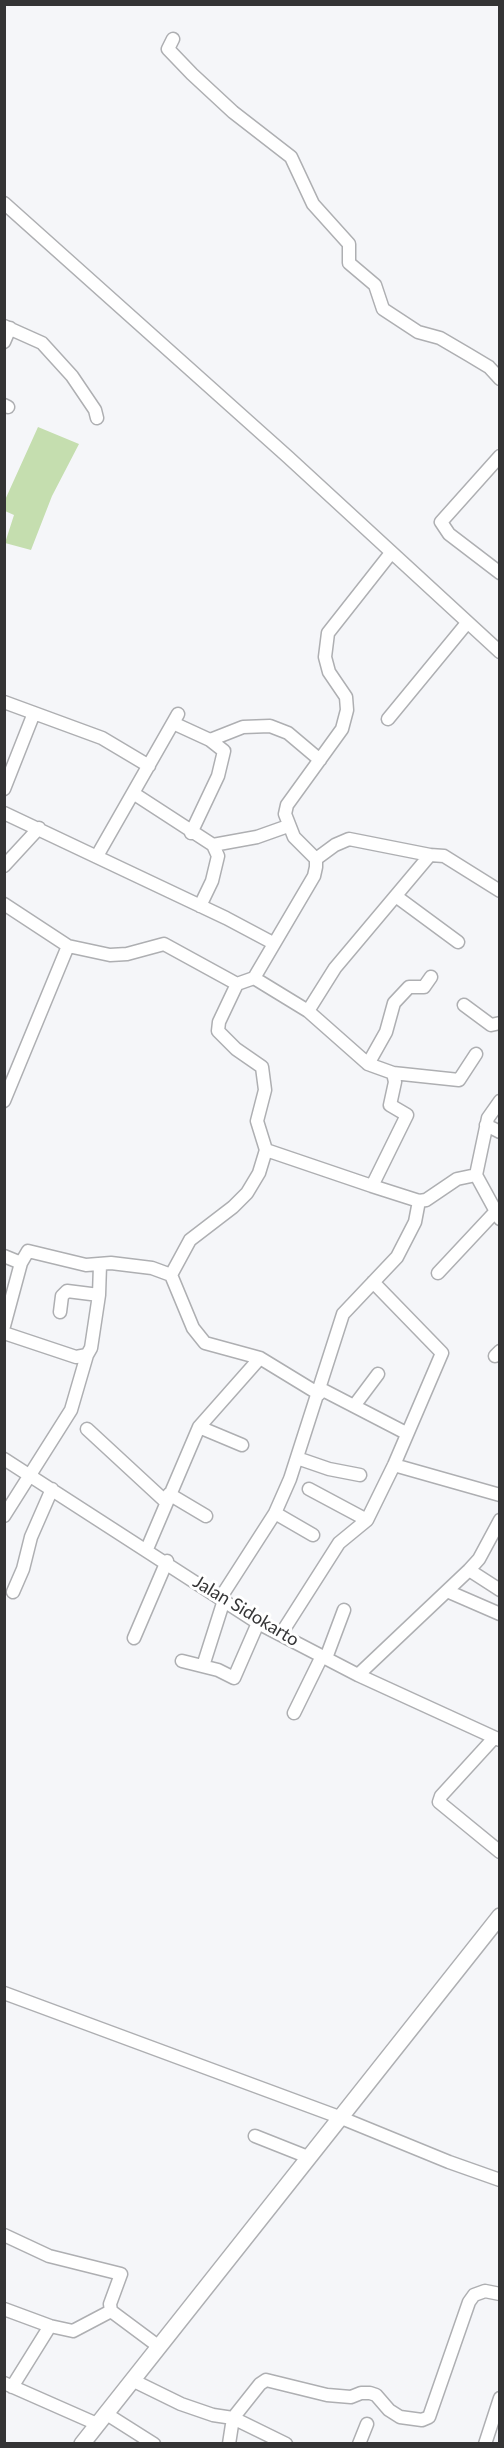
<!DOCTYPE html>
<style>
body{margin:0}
#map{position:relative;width:504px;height:2448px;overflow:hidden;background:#f5f6f9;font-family:Lato,sans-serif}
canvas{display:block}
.frame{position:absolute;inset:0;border:6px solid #343435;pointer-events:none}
</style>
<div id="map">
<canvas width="504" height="2448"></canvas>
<div class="frame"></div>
</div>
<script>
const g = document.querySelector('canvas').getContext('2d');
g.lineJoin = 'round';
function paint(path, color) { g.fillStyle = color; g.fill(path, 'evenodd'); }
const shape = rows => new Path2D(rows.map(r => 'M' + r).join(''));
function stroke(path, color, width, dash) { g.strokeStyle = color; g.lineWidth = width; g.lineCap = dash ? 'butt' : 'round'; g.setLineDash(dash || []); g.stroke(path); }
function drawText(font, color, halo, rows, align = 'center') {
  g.font = font + ' Lato,sans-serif'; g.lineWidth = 6; g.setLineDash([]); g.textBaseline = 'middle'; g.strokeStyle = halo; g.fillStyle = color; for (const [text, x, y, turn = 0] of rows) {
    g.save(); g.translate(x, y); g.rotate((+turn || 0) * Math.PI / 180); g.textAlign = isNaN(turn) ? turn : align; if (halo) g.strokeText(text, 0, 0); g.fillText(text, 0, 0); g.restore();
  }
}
const green = shape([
 [38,427,79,444,52,496,31,550,5,543,14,515,5,511,5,500]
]);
const minor = shape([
 [173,39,168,49,192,74,233,112,291,157,313,204,349,244,349,263,375,285,383,309,418,332,440,338,469,355,489,367,500,379],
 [4,203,288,457,500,652],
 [4,326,42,343,72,376,95,410,97,418],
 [4,342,10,328],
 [4,405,8,407],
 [500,456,441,522,449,534,500,573],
 [4,702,102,738,149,766],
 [388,719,467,623],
 [173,723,210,740,224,751,218,776,191,833],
 [210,740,243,727,270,726,288,733,320,760],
 [4,789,34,713],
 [133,793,213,845,257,837,288,826],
 [4,813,226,918,273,943],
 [97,856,178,714],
 [316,859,335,845,349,839,430,855],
 [4,866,39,828],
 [397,897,458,942],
 [4,904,68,946,110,955,127,954,164,944,237,984,254,978,314,876,316,867,316,859,294,837,285,814,287,805,342,729,347,710,346,697,329,672,325,657,328,633,391,553],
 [200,906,212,881,218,856,213,845],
 [254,978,308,1011,368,1064,393,1073,395,1082,390,1105,407,1115,372,1186,266,1150],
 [464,1005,491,1025,500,1023],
 [308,1011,335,968,430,855,444,856,500,891],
 [368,1064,386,1032,394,1003,409,987,424,987,431,977],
 [393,1073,459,1080,476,1054],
 [4,1101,68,946],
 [486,1125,500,1132],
 [476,1175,488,1118,500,1101],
 [372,1186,419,1201],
 [4,1256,21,1263],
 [438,1273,496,1211],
 [171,1275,190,1240,233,1207,247,1193,259,1173,266,1150,257,1121,265,1090,262,1067,236,1049,218,1031,219,1022,237,984],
 [60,1312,62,1296,67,1291,99,1295],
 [4,1326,21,1263,28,1251,86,1265,111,1263,152,1268,171,1275,193,1328,205,1343,260,1358,319,1394],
 [4,1333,76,1357,87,1355,91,1348,99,1295,100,1265],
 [495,1356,500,1351],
 [321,1389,406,1433],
 [354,1406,378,1374],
 [199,1427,242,1445],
 [87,1429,166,1502],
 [297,1458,329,1469,360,1475],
 [4,1459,258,1623,358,1675,500,1740],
 [394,1465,500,1495],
 [309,1489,367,1520],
 [169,1494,206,1516],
 [275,1513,313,1535],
 [4,1516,71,1410,87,1355],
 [147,1549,199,1427,260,1358],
 [469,1570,500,1590],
 [447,1591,500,1614],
 [13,1592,23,1569,31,1537,52,1489],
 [221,1597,275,1513,290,1479,343,1314,397,1257,415,1222,419,1201,426,1200,457,1179,476,1175,500,1219],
 [281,1634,339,1543,367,1520,394,1465,442,1353,373,1282],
 [134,1638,167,1561],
 [326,1658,344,1610],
 [182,1661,218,1670,234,1678,258,1623],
 [203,1666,224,1600],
 [358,1675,469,1570,479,1559,500,1520],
 [294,1713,322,1656],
 [494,1738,441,1796,439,1802,500,1852],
 [4,1993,339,2117,449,2162,500,2180],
 [255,2136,308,2157],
 [4,2235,49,2256,121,2274,110,2304,111,2311,158,2346],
 [4,2309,50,2326,73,2331,111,2311],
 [132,2380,181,2404,213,2415,233,2418,286,2444],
 [4,2383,97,2424],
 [12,2387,50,2326],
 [105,2413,154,2444],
 [229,2444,233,2418,260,2384,266,2380,327,2395,351,2397,361,2393,370,2393,376,2395,389,2410,400,2417,422,2420,429,2417,469,2302,474,2295,485,2291,500,2294],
 [359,2444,367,2424],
 [485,2444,500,2398]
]);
const major = shape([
 [82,2444,500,1916]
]);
const streetNames = [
 ["Jalan Sidokarto",246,1611,31]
];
paint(green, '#c5deaf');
stroke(minor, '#aeafb2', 15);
stroke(major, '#aeafb2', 18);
stroke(minor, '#fff', 12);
stroke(major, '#fff', 15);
drawText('18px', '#343435', '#fff', streetNames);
</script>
